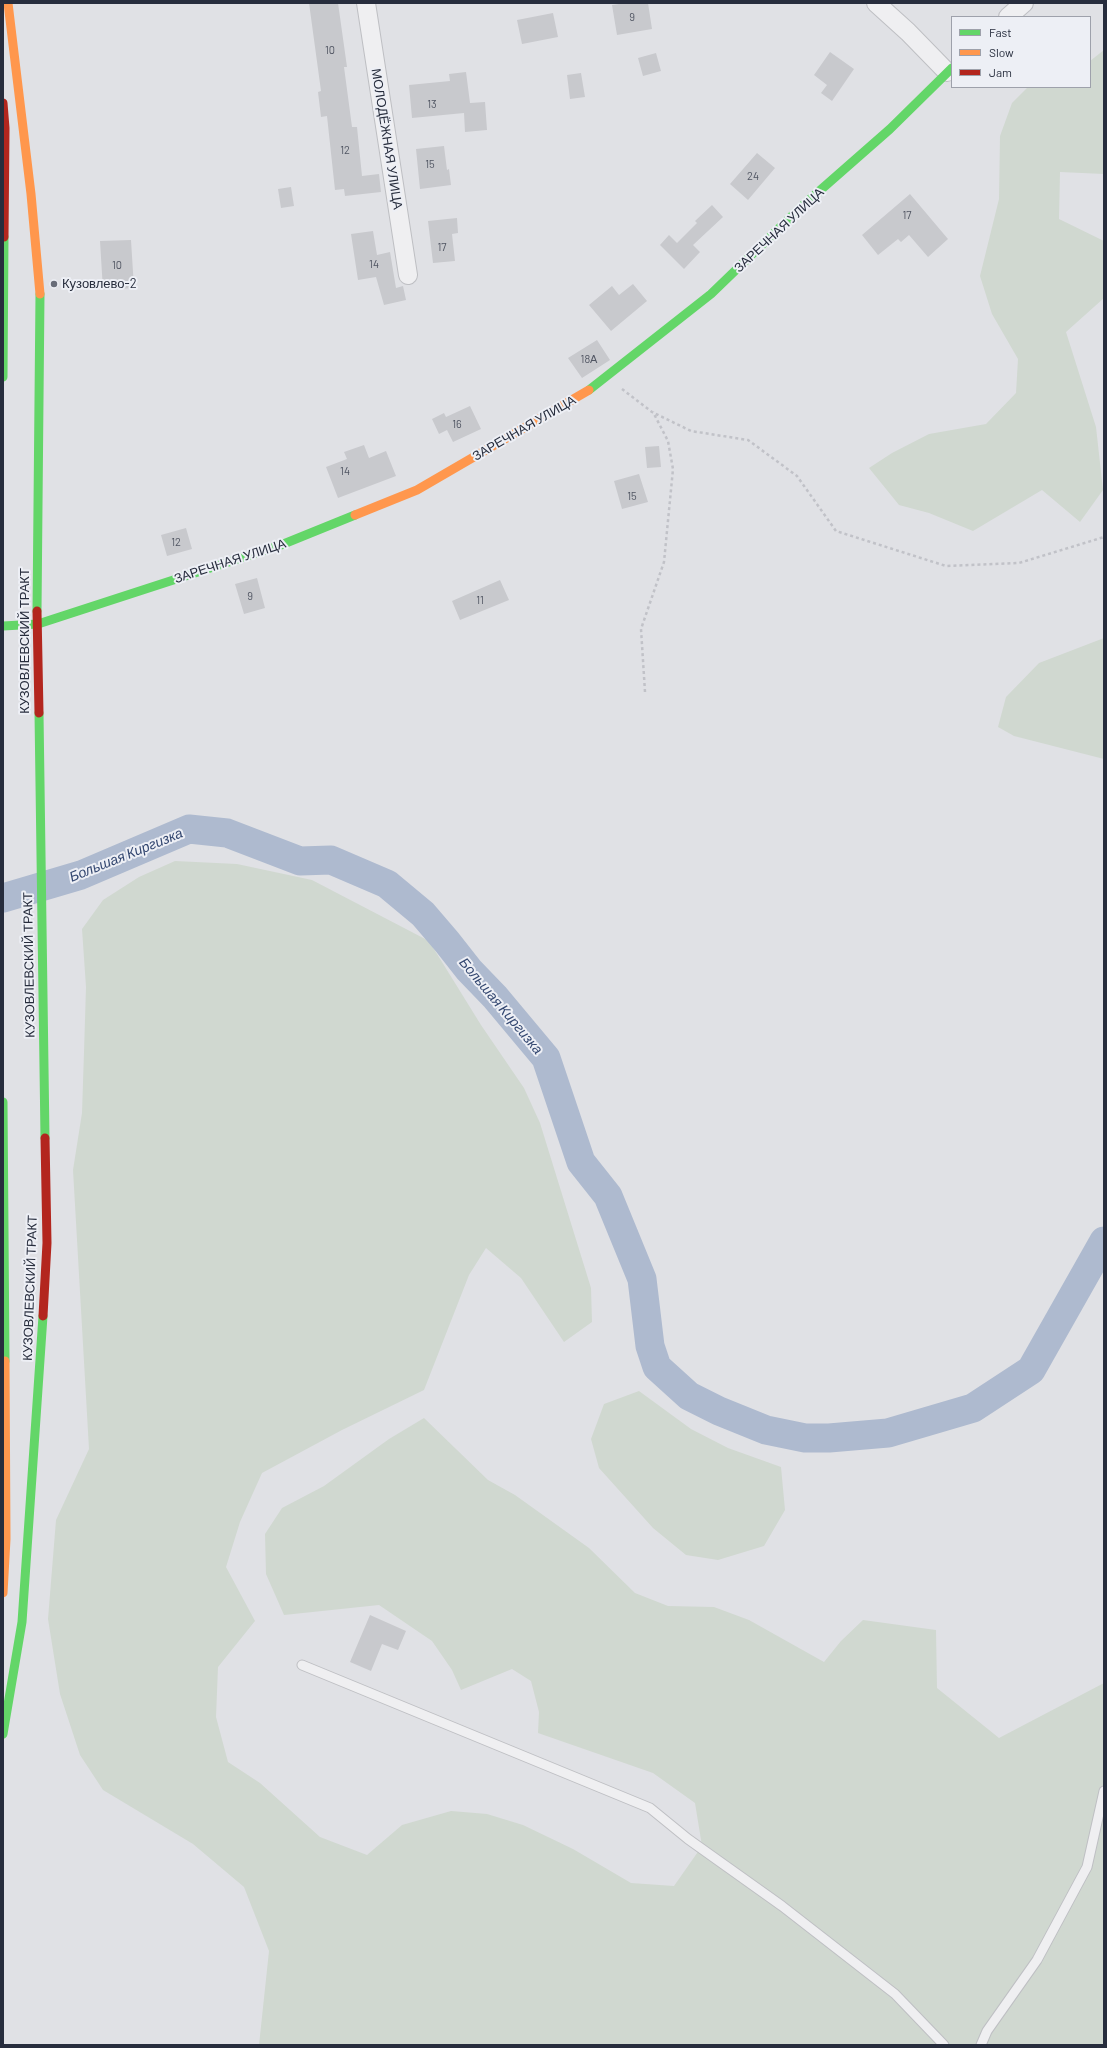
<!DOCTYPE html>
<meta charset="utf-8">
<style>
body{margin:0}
#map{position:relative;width:1107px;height:2048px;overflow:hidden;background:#e0e1e5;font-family:Barlow,sans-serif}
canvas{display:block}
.frame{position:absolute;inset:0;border:4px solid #272d3d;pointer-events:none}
.legend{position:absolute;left:951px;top:16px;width:140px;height:72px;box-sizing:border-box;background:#edeff5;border:1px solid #9ea1ab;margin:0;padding:5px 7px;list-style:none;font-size:12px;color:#272d3d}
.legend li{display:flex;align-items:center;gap:8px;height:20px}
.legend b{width:20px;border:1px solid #9ea1ab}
</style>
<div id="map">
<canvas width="1107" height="2048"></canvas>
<div class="frame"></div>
<ul class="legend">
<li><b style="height:5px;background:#63d668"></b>Fast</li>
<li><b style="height:5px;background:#ff974d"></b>Slow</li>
<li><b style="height:5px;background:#b3261e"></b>Jam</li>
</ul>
</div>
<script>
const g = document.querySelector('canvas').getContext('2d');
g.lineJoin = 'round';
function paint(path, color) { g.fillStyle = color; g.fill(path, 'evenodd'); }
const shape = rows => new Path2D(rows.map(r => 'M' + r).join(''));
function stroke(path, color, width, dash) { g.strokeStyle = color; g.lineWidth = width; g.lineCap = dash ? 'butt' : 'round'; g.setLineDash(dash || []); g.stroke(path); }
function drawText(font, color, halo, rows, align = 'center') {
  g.font = font + ' Barlow,sans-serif'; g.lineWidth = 4; g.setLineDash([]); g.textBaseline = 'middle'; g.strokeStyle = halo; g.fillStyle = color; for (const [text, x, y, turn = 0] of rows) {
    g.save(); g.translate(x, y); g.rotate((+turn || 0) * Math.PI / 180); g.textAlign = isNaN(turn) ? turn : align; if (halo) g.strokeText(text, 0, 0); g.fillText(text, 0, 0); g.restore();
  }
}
const green = shape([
 [1104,50,1104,174,1060,172,1059,219,1104,241,1104,298,1066,332,1096,427,1103,490,1080,522,1042,490,973,531,929,513,899,505,869,468,892,453,929,434,986,424,1016,393,1018,359,992,314,980,276,999,199,1000,136,1012,103,1028,87,1090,87,1090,61],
 [1104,638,1104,759,1014,736,998,727,1006,697,1039,663],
 [175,861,237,864,312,880,429,941,481,1025,524,1088,540,1123,591,1288,592,1322,564,1342,521,1278,486,1248,469,1275,424,1390,342,1430,262,1473,240,1522,226,1567,255,1621,218,1667,216,1717,228,1762,260,1783,320,1837,367,1855,402,1825,451,1811,487,1814,523,1825,573,1849,631,1883,674,1886,702,1846,695,1803,653,1773,538,1733,539,1712,531,1681,512,1669,461,1690,452,1670,432,1641,379,1605,284,1615,266,1574,265,1534,282,1508,324,1486,389,1439,424,1418,488,1480,515,1495,589,1548,635,1593,668,1606,714,1607,749,1620,824,1662,841,1641,863,1620,936,1630,937,1688,999,1738,1104,1683,1104,2045,259,2045,269,1951,244,1887,193,1844,103,1790,80,1755,60,1694,48,1619,56,1520,89,1449,73,1170,82,1113,84,1052,86,987,82,929,103,900,139,877],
 [639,1391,691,1429,728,1448,781,1467,785,1510,764,1546,718,1560,686,1555,653,1528,599,1468,591,1439,604,1404]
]);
const river = shape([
 [3,898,81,875,189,829,227,833,300,861,331,860,387,884,423,914,447,942,469,970,495,997,546,1058,581,1162,608,1196,642,1279,650,1346,657,1367,689,1396,719,1411,766,1430,805,1438,829,1438,888,1433,973,1408,1031,1370,1104,1241]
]);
const building = shape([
 [309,3,338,3,347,67,344,67,352,127,357,127,362,176,379,174,381,192,345,196,344,189,335,190,327,116,321,117,318,92,321,91],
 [626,3,648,3,652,29,617,35,612,5],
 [553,13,558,37,522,44,517,20],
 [830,52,854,69,832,101,821,93,827,85,814,75],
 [656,53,661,71,643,76,638,58],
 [466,72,470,103,485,102,487,130,465,132,464,113,412,118,409,85,450,81,449,74],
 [581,73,585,97,570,99,567,75],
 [444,146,447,170,449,169,451,185,420,189,416,149],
 [757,153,775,168,748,200,730,184],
 [291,187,294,206,281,208,278,189],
 [910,194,948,239,928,257,909,235,901,242,898,239,878,255,862,235],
 [712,205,723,217,693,245,700,252,684,269,660,245,669,235,677,243,697,223,695,221],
 [457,218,458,233,452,234,455,261,433,263,428,221],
 [373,231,377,255,390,252,396,288,403,286,406,300,384,305,376,277,358,280,351,234],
 [131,240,134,288,103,290,100,241],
 [633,284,647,301,611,331,589,305,612,286,619,295],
 [597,340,610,360,582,378,568,358],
 [470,406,481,429,453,442,447,430,439,434,432,419,444,413,446,417],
 [364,445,369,458,386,451,396,476,338,498,326,467,347,459,344,452],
 [659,446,661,467,647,468,645,447],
 [639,474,648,502,622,509,614,481],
 [186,528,192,549,167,556,161,535],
 [257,578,265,608,244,614,235,584],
 [500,580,509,600,460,620,452,601],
 [370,1615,406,1631,398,1650,382,1644,371,1671,350,1662]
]);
const path = shape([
 [622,389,652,412,691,431,748,440,797,476,836,531,946,566,1019,563,1104,537],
 [645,692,641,629,664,562,673,469,668,441,653,412]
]);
const lane = shape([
 [302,1665,650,1808,688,1839,782,1906,895,1994,944,2045],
 [981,2045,987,2031,1037,1960,1087,1867,1104,1791]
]);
const street = shape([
 [366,3,408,275],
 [876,3,908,32,947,72],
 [1008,17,1024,3]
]);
const fast = shape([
 [3,377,4,237],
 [589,390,711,294,800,208,890,129,952,68],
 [37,611,40,294],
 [3,626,38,624,281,545,355,515],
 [39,713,45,1138],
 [3,1102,5,1361],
 [3,1734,22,1622,43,1316]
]);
const slow = shape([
 [8,3,31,194,40,294],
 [355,515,417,490,589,390],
 [3,1593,6,1539,5,1361]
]);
const jam = shape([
 [3,103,5,128,4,237],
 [37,611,39,713],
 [43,1316,47,1243,45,1138]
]);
const markers = [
 [54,284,4,"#686c78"]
];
const numberNames = [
 ["9",632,17],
 ["10",330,50],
 ["13",432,104],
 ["12",345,150],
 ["15",430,164],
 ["24",753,176],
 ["17",907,215],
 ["17",442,247],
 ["14",374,264],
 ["10",117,265],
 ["18А",589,359],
 ["16",457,424],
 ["14",345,471],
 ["15",632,496],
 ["12",176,542],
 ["9",250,596],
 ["11",480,600]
];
const streetNames = [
 ["МОЛОДЁЖНАЯ УЛИЦА",387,139,81],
 ["ЗАРЕЧНАЯ УЛИЦА",779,230,-43],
 ["ЗАРЕЧНАЯ УЛИЦА",524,428,-30],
 ["ЗАРЕЧНАЯ УЛИЦА",230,561,-18],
 ["КУЗОВЛЕВСКИЙ ТРАКТ",25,641,-90],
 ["КУЗОВЛЕВСКИЙ ТРАКТ",29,965,-91],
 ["КУЗОВЛЕВСКИЙ ТРАКТ",30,1288,-88]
];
const poiNames = [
 ["Кузовлево-2",62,284]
];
const waterNames = [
 ["Большая Киргизка",126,855,-22],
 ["Большая Киргизка",501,1006,50]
];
paint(green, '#d0d8d0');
stroke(river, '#aebacf', 29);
paint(building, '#c8c9cd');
stroke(lane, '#bebfc3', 11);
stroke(street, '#bebfc3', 20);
stroke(path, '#c1c2c8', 2.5, [3, 3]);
stroke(lane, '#efeff1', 9);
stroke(street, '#efeff1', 18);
stroke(fast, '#63d668', 9);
stroke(slow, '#ff974d', 9);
stroke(jam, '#b3261e', 9);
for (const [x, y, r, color] of markers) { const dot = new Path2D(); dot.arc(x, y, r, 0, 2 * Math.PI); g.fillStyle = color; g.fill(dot); stroke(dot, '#edeff5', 1.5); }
drawText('11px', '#505562', null, numberNames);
drawText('13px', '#272d3d', '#edeff5', streetNames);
drawText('13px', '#272d3d', '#edeff5', poiNames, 'left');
drawText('italic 14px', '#334770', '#edeff5', waterNames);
</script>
